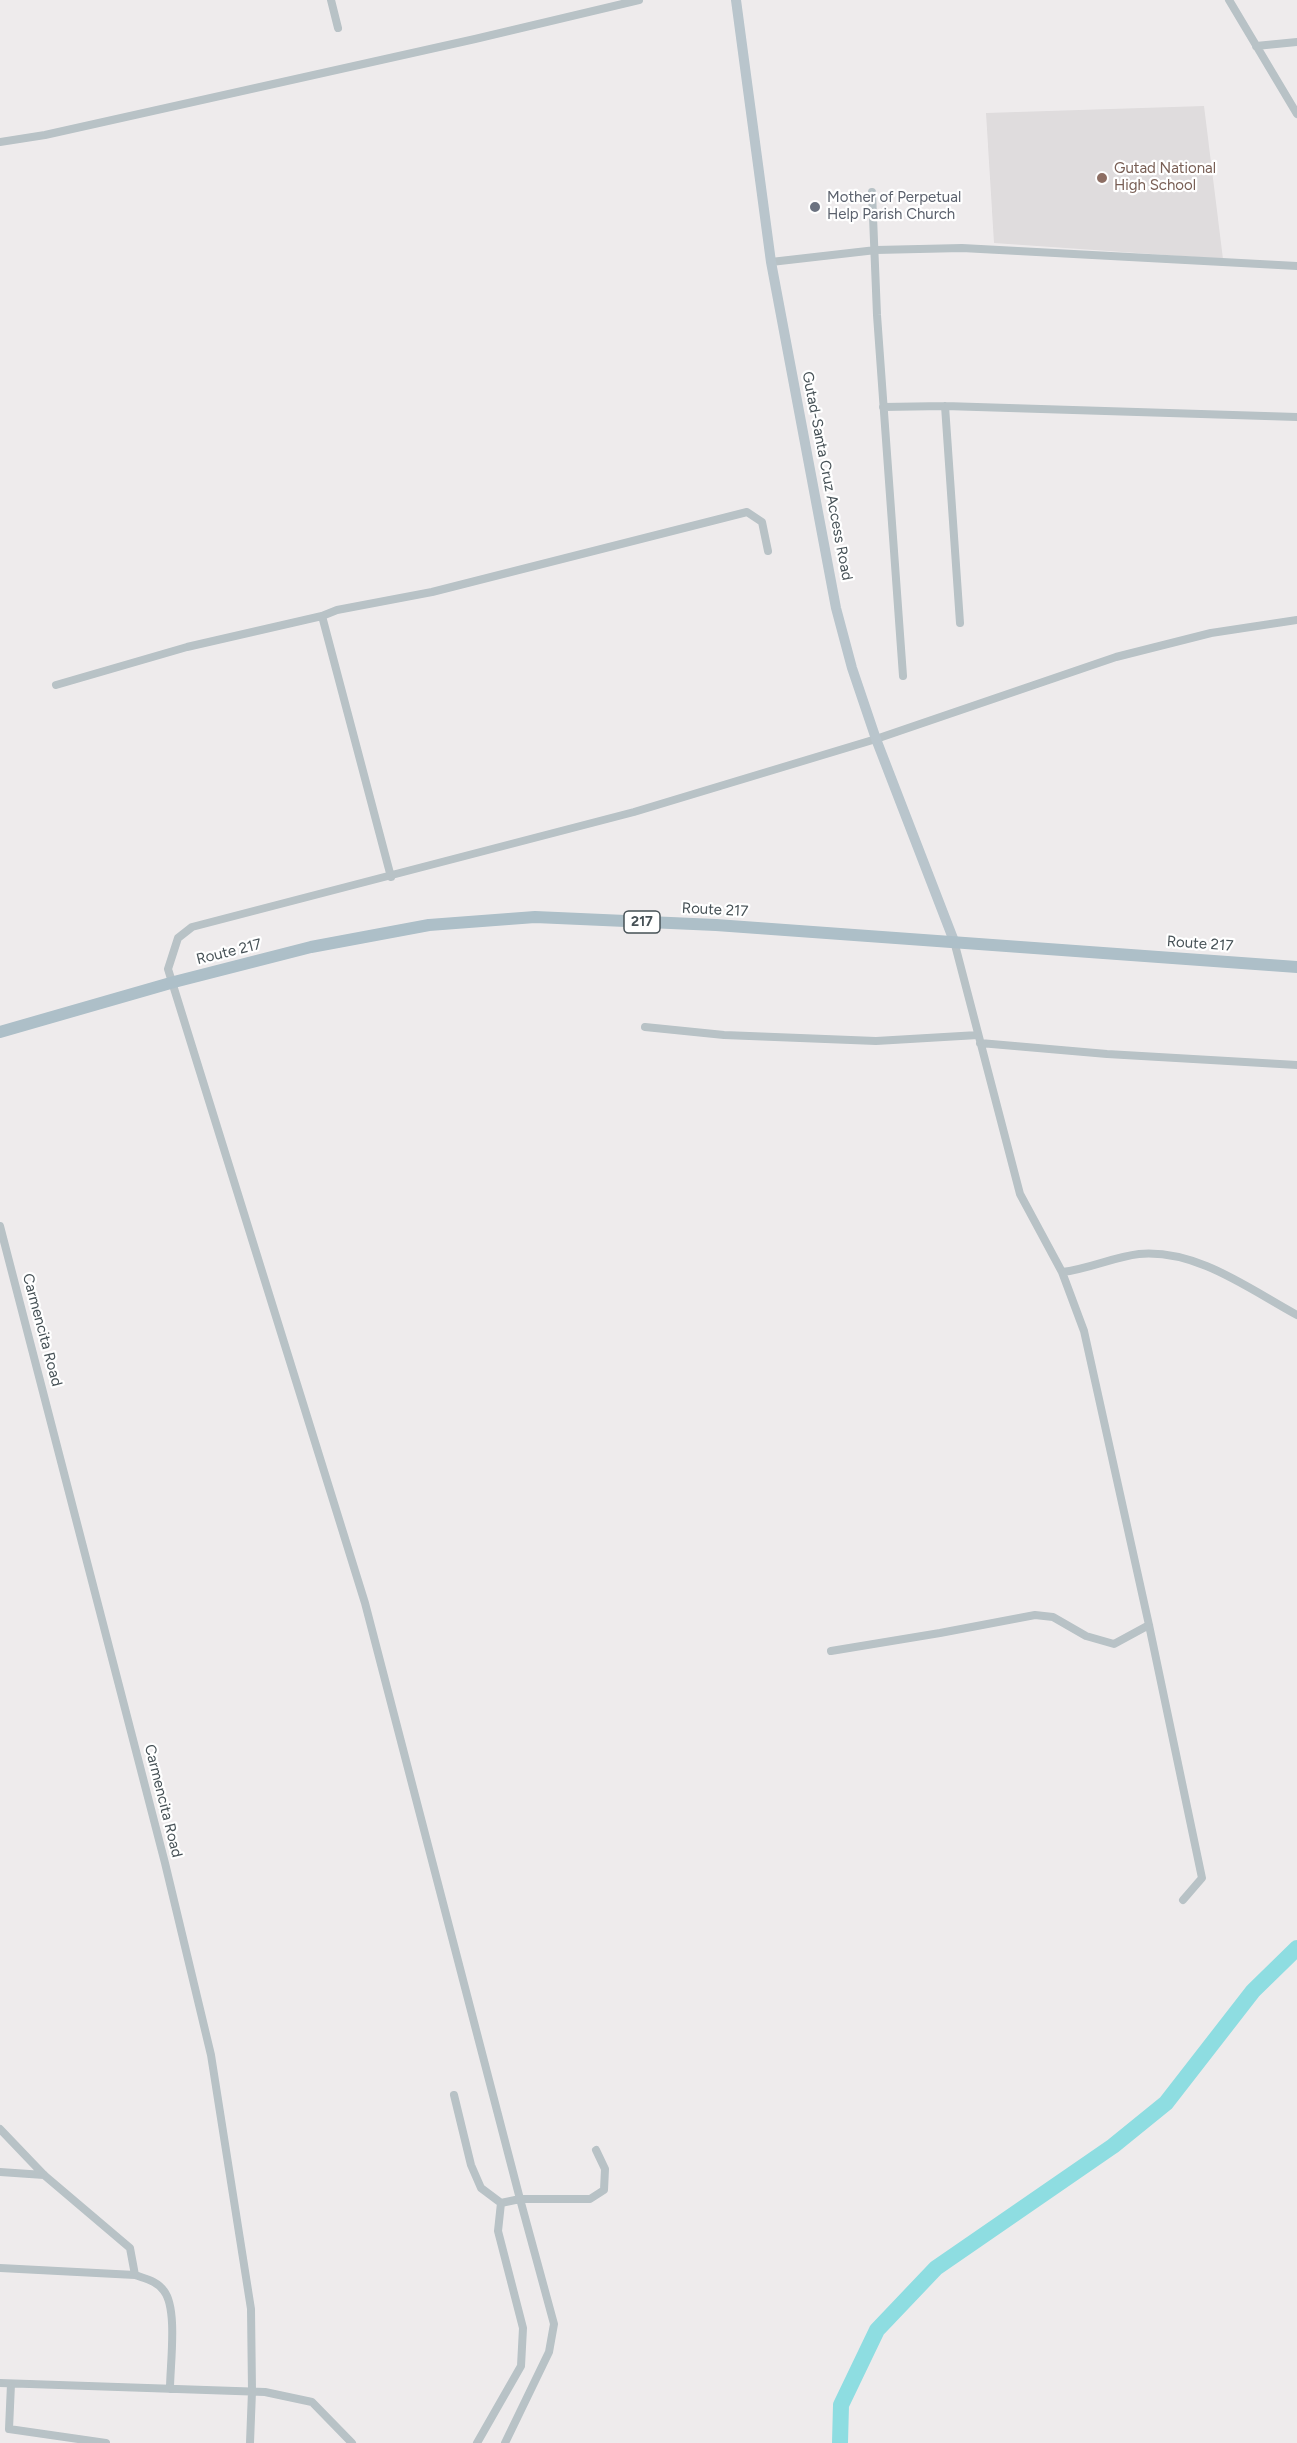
<!DOCTYPE html>
<style>
body{margin:0}
canvas{display:block;background:#eeebec}
</style>
<canvas width="1297" height="2443"></canvas>
<script>
const ctx = document.querySelector('canvas').getContext('2d');
ctx.lineJoin = 'round';
function fill(path, color) {
  ctx.fillStyle = color;
  ctx.fill(path, 'evenodd');
}
function strokePath(path, color, width, dash) {
  ctx.strokeStyle = color;
  ctx.lineWidth = width;
  ctx.lineCap = dash ? 'butt' : 'round';
  ctx.setLineDash(dash || []);
  ctx.stroke(path);
}
function drawText(font, color, halo, rows, align = 'center') {
  ctx.font = font + ' Figtree,sans-serif';
  ctx.lineWidth = 4.5;
  ctx.setLineDash([]);
  ctx.textBaseline = 'middle';
  ctx.strokeStyle = halo;
  ctx.fillStyle = color;
  for (const [text, x, y, turn = 0] of rows) {
    ctx.save();
    ctx.translate(x, y);
    ctx.rotate((+turn || 0) * Math.PI / 180);
    ctx.textAlign = isNaN(turn) ? turn : align;
    if (halo) ctx.strokeText(text, 0, 0);
    ctx.fillText(text, 0, 0);
    ctx.restore();
  }
}
fill(new Path2D(`
 M1204 106 1223 259 994 243 986 113Z`), '#dfdcdd');
strokePath(new Path2D(`
 M840 2443 841 2405 877 2330 936 2268 1113 2146 1166 2103 1253 1991 1297 1948`), '#8edde1', 16);
strokePath(new Path2D(`
 M331 0 338 28
 M1229 0 1297 114
 M1256 46 1297 42
 M0 142 45 135 475 39 639 0
 M872 192 877 315 903 676
 M771 262 876 250 962 248 1297 266
 M945 406 960 623
 M883 407 945 406 1297 417
 M322 616 391 877
 M56 685 187 647 322 616 337 610 432 592 747 512 762 522 768 551
 M954 941 1020 1194 1062 1272 1084 1331 1149 1625 1202 1878 1183 1900
 M645 1027 724 1035 876 1041 978 1035
 M980 1043 1107 1054 1297 1065
 M0 1226 165 1863 211 2055 251 2309 252 2391 250 2443
 M1062 1272C1089 1269 1113 1257 1139 1254 1197 1249 1249 1289 1297 1315
 M831 1651 940 1633 1035 1615 1053 1617 1086 1636 1114 1644 1149 1625
 M454 2095 471 2165 481 2188 501 2203
 M0 2129 44 2175 130 2248 135 2275
 M0 2172 44 2175
 M0 2268 135 2275C146 2279 157 2281 164 2291 178 2309 170 2365 170 2389
 M0 2383 265 2392 312 2402 352 2443
 M11 2384 9 2429 106 2443
 M477 2443 521 2366 523 2328 498 2231 501 2203 520 2199 365 1603 168 969 178 938 192 927 634 812 876 739 1116 657 1211 633 1297 620
 M505 2443 549 2352 554 2324 520 2199H590L604 2190 605 2169 596 2150`), '#b8c2c6', 8);
strokePath(new Path2D(`
 M736 0 771 262 836 608 852 668 876 739 954 941`), '#b9c5cc', 10);
strokePath(new Path2D(`
 M0 1032 174 982 311 947 429 925 535 917 716 925 1297 967`), '#adbfc8', 12);
for (const [x, y, r, color] of [
 [1102,178,6,"#8d6e63"],
 [815,207,6,"#6b7280"]
]) {
  const dot = new Path2D();
  dot.arc(x, y, r, 0, 2 * Math.PI);
  ctx.fillStyle = color;
  ctx.fill(dot);
  strokePath(dot, '#fff', 2);
}
for (const [x, y, w] of [
 [642,922,36]
]) {
  const box = new Path2D();
  box.roundRect(x - w / 2, y - 11, w, 22, 4.5);
  ctx.fillStyle = '#fff';
  ctx.fill(box);
  strokePath(box, '#465156', 1.5);
}
drawText('bold 14px', '#465156', null, [
 ["217",642,922]
]);
drawText('15px', '#785e54', '#fff', [
 ["Gutad National",1114,169],
 ["High School",1114,186]
], 'left');
drawText('15px', '#5b616d', '#fff', [
 ["Mother of Perpetual",827,198],
 ["Help Parish Church",827,215]
], 'left');
drawText('15px', '#465156', '#fff', [
 ["Gutad-Santa Cruz Access Road",827,476,79],
 ["Route 217",715,910,3],
 ["Route 217",1200,944,4],
 ["Route 217",229,952,-14],
 ["Carmencita Road",42,1330,75],
 ["Carmencita Road",163,1801,76]
]);
</script>
